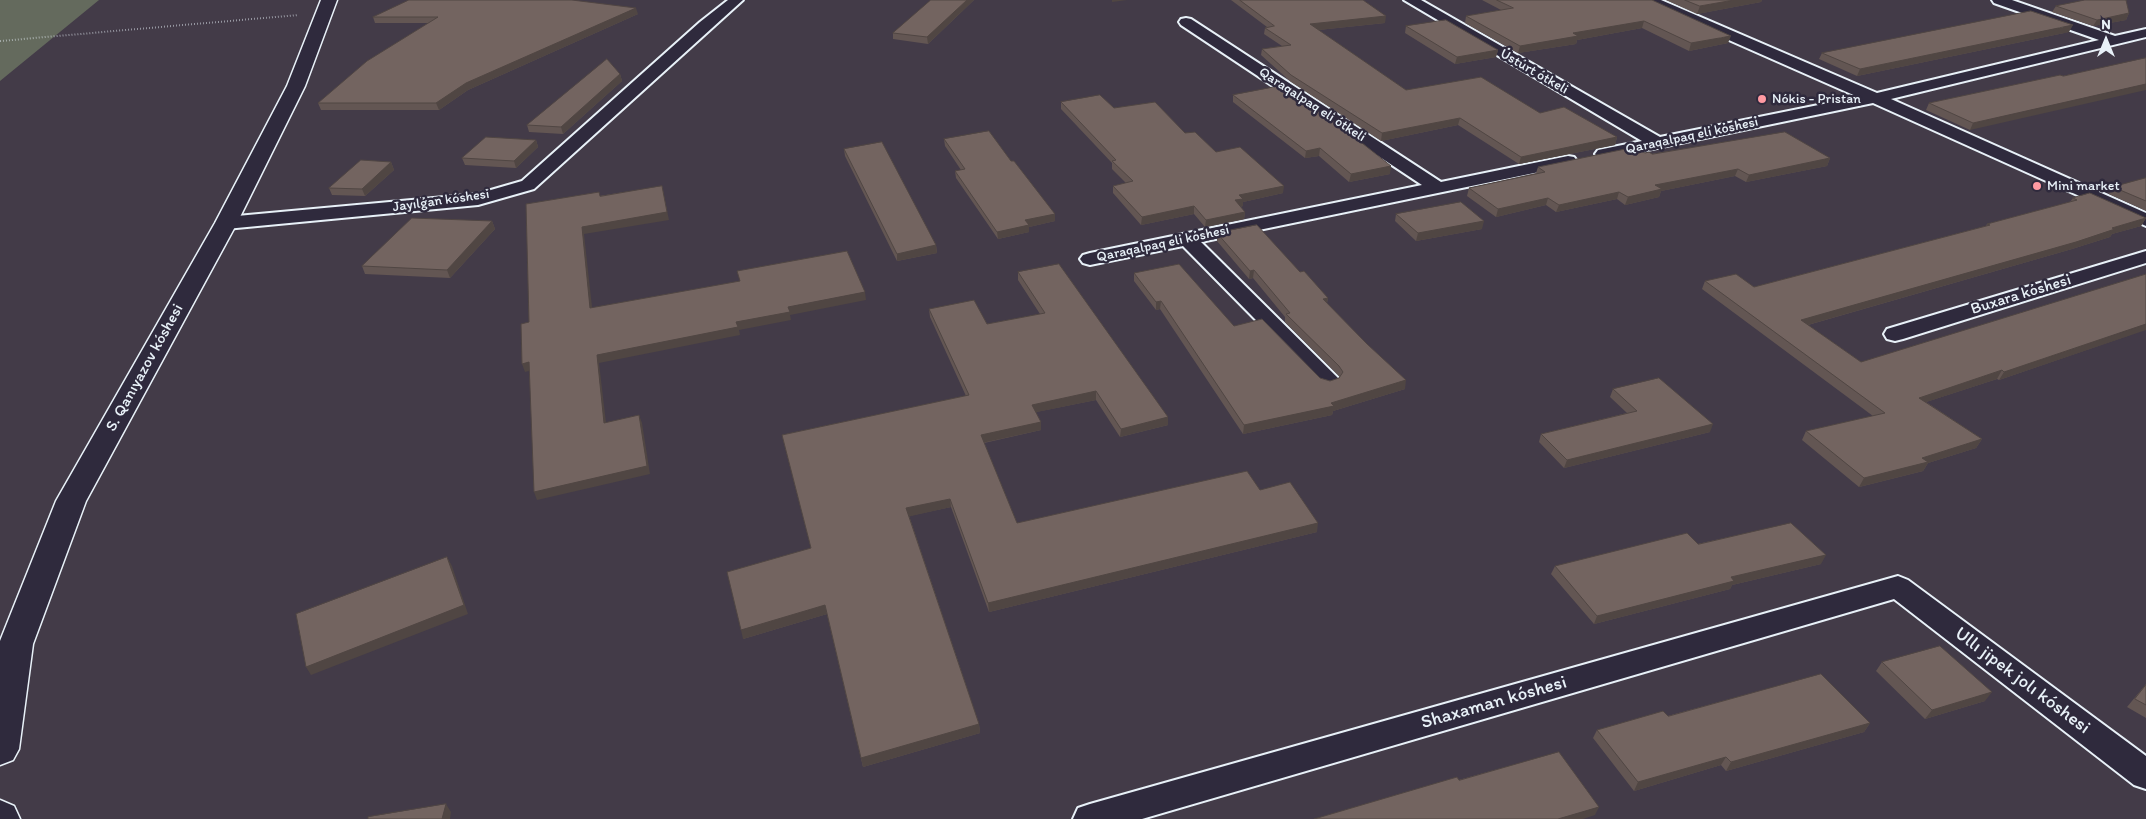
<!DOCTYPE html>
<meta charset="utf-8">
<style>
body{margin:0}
#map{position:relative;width:2146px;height:819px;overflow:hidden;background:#433b48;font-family:Itim,sans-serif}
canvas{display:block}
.north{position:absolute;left:2081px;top:15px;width:50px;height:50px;-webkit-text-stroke:4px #2f2a3d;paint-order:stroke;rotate:0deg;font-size:14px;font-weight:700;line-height:20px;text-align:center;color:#e8f1f8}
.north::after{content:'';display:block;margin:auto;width:18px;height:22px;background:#e8f1f8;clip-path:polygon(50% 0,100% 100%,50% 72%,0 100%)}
</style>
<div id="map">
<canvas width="2146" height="819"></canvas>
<div class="north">N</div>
</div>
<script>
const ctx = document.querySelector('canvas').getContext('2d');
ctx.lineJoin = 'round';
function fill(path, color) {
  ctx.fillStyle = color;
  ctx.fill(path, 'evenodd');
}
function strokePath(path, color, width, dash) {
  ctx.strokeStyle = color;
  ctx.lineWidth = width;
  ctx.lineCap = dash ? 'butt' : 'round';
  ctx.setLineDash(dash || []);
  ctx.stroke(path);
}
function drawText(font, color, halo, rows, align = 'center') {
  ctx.font = font + ' Itim,sans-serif';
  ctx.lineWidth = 5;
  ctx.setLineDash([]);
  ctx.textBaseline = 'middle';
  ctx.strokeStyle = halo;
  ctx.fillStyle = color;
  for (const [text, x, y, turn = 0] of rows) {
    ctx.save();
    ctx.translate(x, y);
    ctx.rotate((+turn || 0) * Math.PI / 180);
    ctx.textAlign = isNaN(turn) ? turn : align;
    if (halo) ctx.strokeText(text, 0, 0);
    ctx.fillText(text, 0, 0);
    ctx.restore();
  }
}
fill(new Path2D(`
 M0 0H99L0 81Z`), '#646a5d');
const minor = new Path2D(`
 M728 0H743L534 189 478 205 226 229 219 227 216 223 219 219 226 217 477 194 522 181 700 22Z
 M1404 0H1421L1660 137 1858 97 1645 3 1643 0H1661L1877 93 2099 40 1994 3 1992 0H2012L2115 36 2146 29V37L1891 99 2146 213V226L1873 103 1604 159 1598 158 1595 154 1598 150 1642 141Z
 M1186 18 1191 19 1441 182 1568 156 1574 157 1577 161 1574 165 1568 166 1201 242 1340 380 1336 385 1328 387 1320 385 1183 246 1090 265 1083 263 1080 259 1083 255 1090 253 1422 185 1181 25 1179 22 1181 19Z
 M2146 251V263L1903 339 1895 341 1887 339 1884 334 1887 329Z
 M1898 576 1908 580 2146 756V789L2134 785 1894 599 1142 819H1073L1078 808 1090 804Z`);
const tertiary = new Path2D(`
 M321 0H337L305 86 237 223 86 501 33 644 19 749 13 760 0 765V641L56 501 215 223 287 86Z
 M0 800 14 806 20 819H0Z`);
strokePath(minor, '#e8f1f8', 4);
strokePath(tertiary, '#e8f1f8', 3);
strokePath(new Path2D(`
 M0 41 298 15`), '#e8f1f8', 2, [0.5, 2.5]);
fill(minor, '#2f2a3d');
fill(tertiary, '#2f2a3d');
fill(new Path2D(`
 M931 0H974L928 44 893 39V33Z
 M1231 0H1363L1385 23 1318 30 1406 90 1540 113 1617 137 1615 145 1519 164 1458 125 1381 141 1291 82 1261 55 1262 49 1282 46 1264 34 1265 28 1267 27Z
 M1482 0H1652L1728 43 1689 51 1642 28 1577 40 1576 44 1518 53 1465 23 1466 16 1501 10Z
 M1666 0H1762L1761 2 1697 14Z
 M2056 6 2129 13 2126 20 2093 26 2052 12Z
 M638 14 468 90 439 110H321L318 103 428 23H375L373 17Z
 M1406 26 1498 50 1496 57 1455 64 1405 33Z
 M2069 32 1857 76 1819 59 1822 53Z
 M620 74 622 81 563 134 529 132 527 125Z
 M2063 76 1970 130 1926 110 1929 103Z
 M1233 95 1359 141 1390 174 1349 182 1319 156 1305 158 1233 102Z
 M1061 102 1114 108 1185 133 1283 193 1243 202V206L1240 207 1245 212 1244 219 1205 227 1194 214 1141 225 1113 193V186L1126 183 1112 169V163L1061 109Z
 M944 139 1055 221 1029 227V232L998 239 956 178 955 171 961 170 945 146Z
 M536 140 538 147 516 168 465 165 462 158Z
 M844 149 936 245 937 253 897 261 845 156Z
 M1652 154 1830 158 1827 166 1746 182 1735 176 1661 191 1659 197 1625 205 1617 199 1556 212 1546 205 1496 217 1467 196 1469 188 1536 173 1538 167Z
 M391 162 394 170 365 196 332 195 329 188Z
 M2146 178V211L2109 194 2113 187Z
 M2073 198 2146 218 2141 226 2112 234 2110 237 2072 249 1808 325 1861 362 2130 335 1999 380 1997 379 1926 402 1982 439 1976 448 1928 463 1923 471 1859 487 1802 440 1806 431 1873 416 1702 289 1705 281 1754 287 1986 226 1987 224 2070 202Z
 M1396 214 1482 229 1416 241 1395 221Z
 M492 221 495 229 450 278 365 274 362 266Z
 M1217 233 1300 272 1328 298 1327 303 1405 389 1333 411 1332 415 1243 434 1160 309 1156 310 1134 281V273L1234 326 1320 378 1330 381 1339 378 1340 377 1285 322V317L1253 278 1249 279 1217 241Z
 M1018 272 1168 425 1120 437 1096 400 1036 412 1041 430 984 443 1017 523 1260 490 1317 532 989 612 951 507 909 516 979 724 980 733 863 767 827 614 743 639 811 548 782 435 966 396 930 317 929 309 987 324 1040 314 1018 280Z
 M1613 389 1710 432 1564 468 1539 442 1541 434 1627 413 1610 397Z
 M1821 564 1732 585 1730 589 1594 624 1551 574 1555 566Z
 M1882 662 1985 701 1925 719 1876 671Z
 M2146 684V718L2127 707Z
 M1668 716 1870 723 1864 732 1726 771 1721 765 1634 791 1593 738 1597 730Z`), '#635653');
fill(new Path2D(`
 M967 0H974L928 44 927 37Z
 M1112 0H1127L1112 2Z
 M1734 0H1762L1761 2 1697 14 1700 6Z
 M636 8 638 14 468 90 439 110 436 103 466 83Z
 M2129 13 2126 20 2093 26 2097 20Z
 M1386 16 1385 23 1309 31 1310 24Z
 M1644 21 1642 28 1577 40 1576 44 1518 53 1520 46 1573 33Z
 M2073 25 2069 32 1857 76 1860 69Z
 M1731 36 1728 43 1689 51 1691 43Z
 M1498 50 1496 57 1455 64 1457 57Z
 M620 74 622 81 563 134 561 127Z
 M2146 84V90L1970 130 1973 123Z
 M1460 118 1458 125 1381 141 1382 133Z
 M1617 137 1615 145 1519 164 1521 157Z
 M536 140 538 147 516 168 514 161Z
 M1320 148 1319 156 1305 158 1306 151Z
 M1830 158 1827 166 1746 182 1749 175Z
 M391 162 394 170 365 196 362 189Z
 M1391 166 1390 174 1349 182 1351 174Z
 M1738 169 1735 176 1661 191 1659 197 1625 205 1628 197 1655 185Z
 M662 186 669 220 584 234 593 316 590 308 582 227Z
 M1284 186 1283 193 1243 202V206L1234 208 1235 200 1239 195Z
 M1619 192 1617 199 1556 212 1559 205Z
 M1548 198 1546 205 1496 217 1498 209Z
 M1194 206V214L1141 225 1142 217Z
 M1245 212 1244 219 1205 227 1206 220Z
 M1055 214V221L1029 227V232L998 239 997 232 1025 220Z
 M2146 218 2141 226 2112 234 2110 237 2072 249 1797 328 1801 320Z
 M492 221 495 229 450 278 447 270Z
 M1484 221 1482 229 1416 241 1418 233Z
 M936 245 937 253 897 261V254Z
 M1254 270 1253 278 1249 279 1250 271Z
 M865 292 866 300 790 315 791 320 739 330 740 335 599 363 607 431 604 423 597 355 736 322 788 307Z
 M1328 298 1326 306 1323 299Z
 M1161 301 1160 309 1156 310V302Z
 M2146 324V330L1999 380 2004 372Z
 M529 362 532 370 525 372 522 364Z
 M2002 370 1997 379 1914 406 1919 398Z
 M1406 380 1405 389 1333 411 1332 415 1243 434 1244 425 1331 403Z
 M1096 391V400L1032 413V405Z
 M639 415 642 423 650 474 537 500 534 492Z
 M1168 417V425L1120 437 1121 429Z
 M1041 422V430L982 443 981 435Z
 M1713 424 1710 432 1564 468 1567 460Z
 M1982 439 1976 448 1928 463 1923 471 1859 487 1864 478 1922 458Z
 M950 499 951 507 907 517 906 508Z
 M1318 523 1317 532 989 612 988 603Z
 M1826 555 1821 564 1732 585 1730 589 1594 624 1597 616 1731 577Z
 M447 557 452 566 468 614 311 675 306 667Z
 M825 605 827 614 743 639 741 630Z
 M1992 692 1985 701 1925 719 1932 710Z
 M1870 723 1864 732 1726 771 1731 762Z
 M979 724 980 733 863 767 861 758Z
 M1726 757 1721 765 1634 791 1638 782Z
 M446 804 451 812 450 819H442Z
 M1599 807 1595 815 1583 819H1558Z`), '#504643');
const building = new Path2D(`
 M409 0H572L636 8 466 83 436 103H318L367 61 438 17H373Z
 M931 0H967L927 37 893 33Z
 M1240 0H1363L1386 16 1310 24 1406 90 1481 77 1540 113 1564 107 1617 137 1521 157 1460 118 1382 133 1291 75 1262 49 1291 45 1265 28 1274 26Z
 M1497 0H1652L1731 36 1691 43 1644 21 1573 33 1578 36 1520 46 1466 16 1513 8Z
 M1685 0H1734L1700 6Z
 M2085 0H2126L2129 13 2097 20 2056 6Z
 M2031 11 2073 25 1860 69 1822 53Z
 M1446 20 1498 50 1457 57 1406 26Z
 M2146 58V84L1973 123 1929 103 2060 75 2063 76Z
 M607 59 620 74 561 127 527 125Z
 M1280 86 1360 138 1357 139 1391 166 1351 174 1320 148 1306 151 1233 95Z
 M1100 95 1114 108 1155 102 1185 133 1195 132 1216 152 1240 147 1284 186 1239 195 1243 199 1235 200 1245 212 1206 220 1194 206 1142 217 1113 186 1133 181 1112 161 1116 160 1061 102Z
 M989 131 1011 161H1014L1055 214 1025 220 1029 225 997 232 955 171 965 169 944 139Z
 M1785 132 1830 158 1749 175 1738 169 1655 185 1662 189 1628 197 1619 192 1559 205 1548 198 1498 209 1469 188 1545 172 1538 167 1635 147 1645 153 1649 152 1652 154Z
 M486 137 536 140 514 161 462 158Z
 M882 142 936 245 897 254 844 149Z
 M361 160 391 162 362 189 329 188Z
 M2146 178V201L2113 187Z
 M662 186 667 212 582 227 590 308 740 281 737 271 847 251 865 292 788 307 790 312 736 322 738 327 597 355 604 423 639 415 647 466 534 492 529 362 522 364 521 324 529 322 526 204 599 192 600 196Z
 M2090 193 2146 218 2112 228 2115 229 2076 242 1801 320 1861 362 2146 274V324L2004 372 2002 370 1919 398 1982 439 1922 458 1928 462 1864 478 1806 431 1885 413 1705 281 1736 274 1754 287 1990 225 1987 224 2077 200 2073 198Z
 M1461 202 1484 221 1418 233 1396 214Z
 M412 218 492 221 447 270 362 266Z
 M1257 225 1300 272 1304 271 1328 298 1323 299 1367 344 1406 380 1331 403 1334 406 1244 425 1161 301 1156 302 1134 273 1179 264 1234 326 1262 319 1320 378 1330 381 1339 378 1343 372 1339 366 1286 314 1290 313 1254 270 1250 271 1217 233Z
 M1059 264 1168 417 1121 429 1096 391 1032 405 1041 422 981 435 1017 523 1247 471 1260 490 1290 482 1318 523 988 603 950 499 906 508 979 724 861 758 825 605 741 630 727 572 811 548 782 435 969 395 929 309 974 300 987 324 1045 313 1018 272Z
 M1659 378 1713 424 1567 460 1541 434 1637 411 1613 389Z
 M1791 523 1826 555 1731 577 1734 581 1597 616 1555 566 1687 533 1698 544Z
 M447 557 464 605 306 667 296 614Z
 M1940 646 1992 692 1932 710 1882 662Z
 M1821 674 1870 723 1731 762 1726 757 1638 782 1597 730 1663 711 1668 716Z
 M2146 685V705L2135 699Z
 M1559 752 1599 807 1558 819H1314L1457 777 1459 780Z
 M446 804 442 819H368V817Z`);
fill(building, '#736460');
strokePath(building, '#504643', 1);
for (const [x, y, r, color] of [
 [1762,99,5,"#ff9aa2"],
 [2037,186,5,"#ff9aa2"]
]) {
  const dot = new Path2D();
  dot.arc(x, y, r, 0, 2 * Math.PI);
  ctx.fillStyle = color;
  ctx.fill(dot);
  strokePath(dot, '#2f2a3d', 2);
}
drawText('14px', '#e8f1f8', '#2f2a3d', [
 ["Ústúrt ótkeli",1534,72,30],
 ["Qaraqalpaq eli ótkeli",1312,105,33],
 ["Qaraqalpaq eli kóshesi",1692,136,-12],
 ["Jayılǵan kóshesi",441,201,-8],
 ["Qaraqalpaq eli kóshesi",1163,244,-12]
]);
drawText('14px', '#e8f1f8', '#2f2a3d', [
 ["Nókis - Pristan",1772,99],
 ["Mini market",2047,186]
], 'left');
drawText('16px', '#e8f1f8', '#2f2a3d', [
 ["Buxara kóshesi",2021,295,-17],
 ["S. Qanıyazov kóshesi",145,368,-61]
]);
drawText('19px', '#e8f1f8', '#2f2a3d', [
 ["Ullı jipek jolı kóshesi",2022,681,37],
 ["Shaxaman kóshesi",1494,703,-16]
]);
</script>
